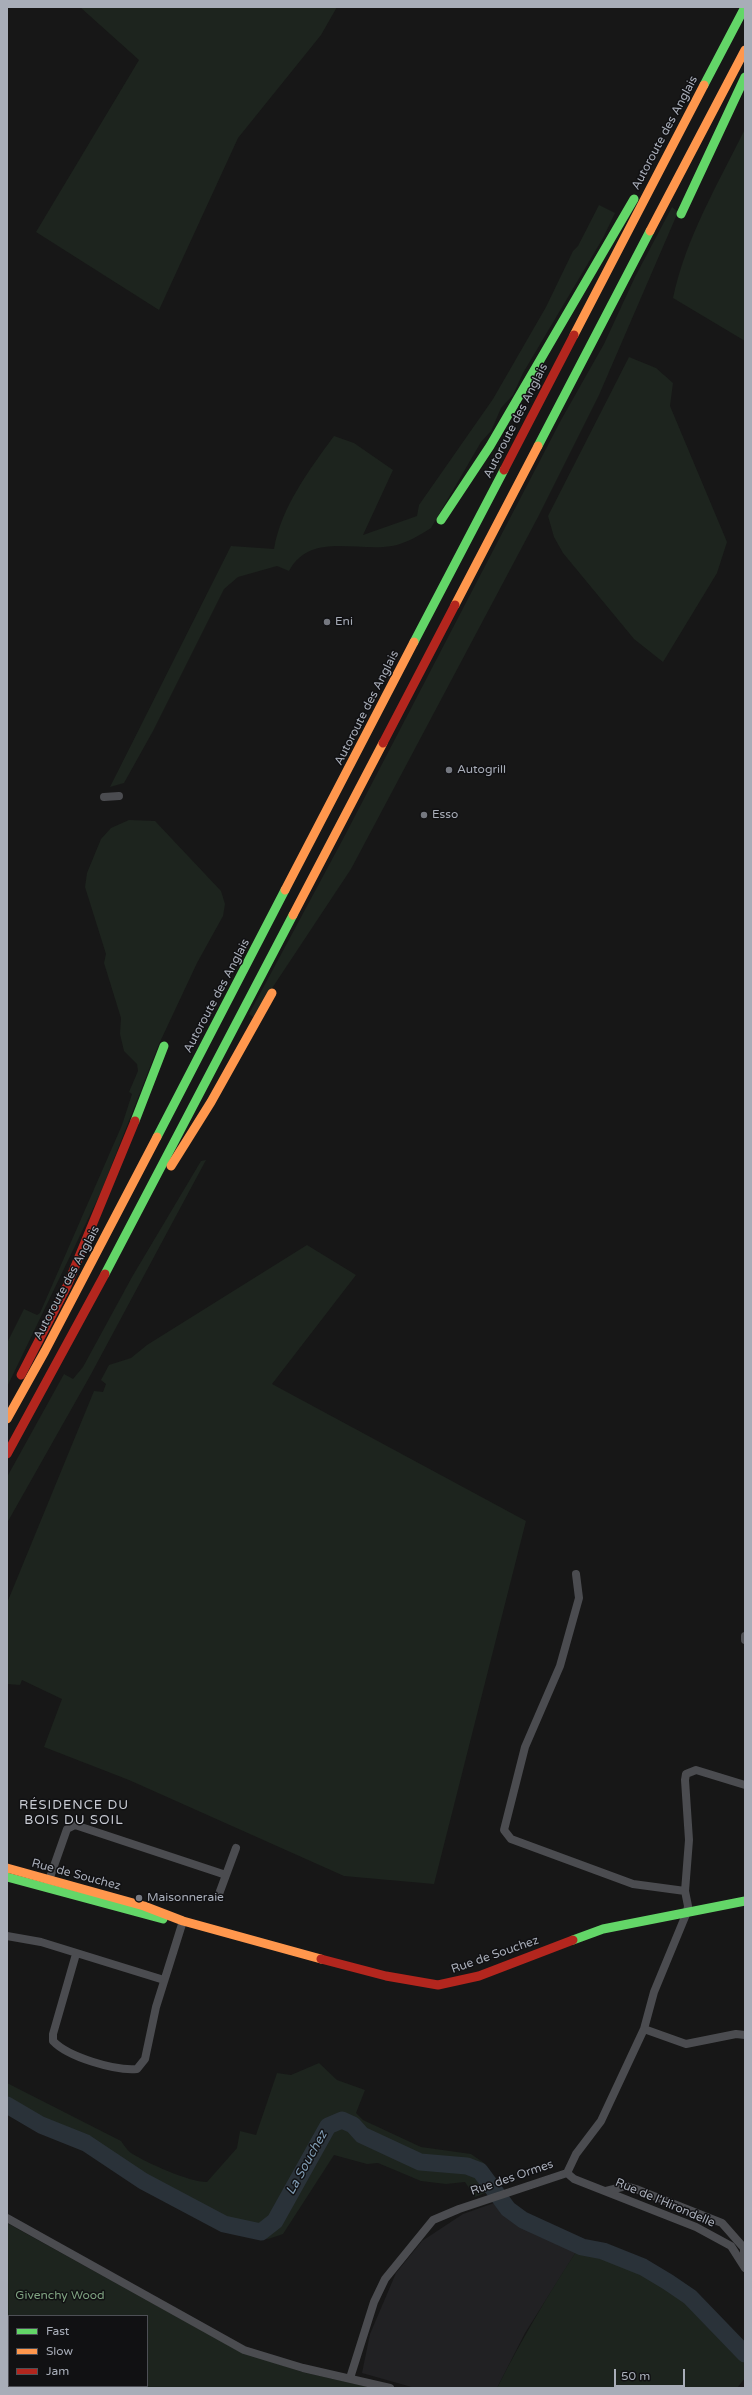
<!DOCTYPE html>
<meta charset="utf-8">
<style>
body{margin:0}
#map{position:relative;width:752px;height:2395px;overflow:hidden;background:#171717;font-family:"Varela Round",sans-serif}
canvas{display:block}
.frame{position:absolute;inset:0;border:8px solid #a8adb8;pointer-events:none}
.legend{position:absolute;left:8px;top:2315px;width:140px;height:72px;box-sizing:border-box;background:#111113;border:1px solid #4d4f55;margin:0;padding:5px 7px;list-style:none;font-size:12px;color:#a8adb8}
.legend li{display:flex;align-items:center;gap:8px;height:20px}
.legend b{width:20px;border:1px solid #4d4f55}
.scale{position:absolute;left:614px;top:2369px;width:71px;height:18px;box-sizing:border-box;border:2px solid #a8adb8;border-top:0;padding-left:5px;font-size:12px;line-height:14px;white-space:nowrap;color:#a8adb8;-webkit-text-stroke:3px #111113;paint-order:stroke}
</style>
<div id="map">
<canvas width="752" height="2395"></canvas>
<div class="frame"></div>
<ul class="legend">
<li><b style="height:5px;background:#63d668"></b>Fast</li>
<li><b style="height:5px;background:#ff974d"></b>Slow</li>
<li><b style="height:5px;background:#b3261e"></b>Jam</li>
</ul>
<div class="scale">50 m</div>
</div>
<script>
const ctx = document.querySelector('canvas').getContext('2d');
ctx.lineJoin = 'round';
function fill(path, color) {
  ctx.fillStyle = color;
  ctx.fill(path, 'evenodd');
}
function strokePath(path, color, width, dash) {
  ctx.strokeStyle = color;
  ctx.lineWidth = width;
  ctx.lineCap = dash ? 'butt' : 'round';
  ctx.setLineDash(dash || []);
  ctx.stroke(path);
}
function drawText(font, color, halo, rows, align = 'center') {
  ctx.font = font + ' "Varela Round",sans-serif';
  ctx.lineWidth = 3;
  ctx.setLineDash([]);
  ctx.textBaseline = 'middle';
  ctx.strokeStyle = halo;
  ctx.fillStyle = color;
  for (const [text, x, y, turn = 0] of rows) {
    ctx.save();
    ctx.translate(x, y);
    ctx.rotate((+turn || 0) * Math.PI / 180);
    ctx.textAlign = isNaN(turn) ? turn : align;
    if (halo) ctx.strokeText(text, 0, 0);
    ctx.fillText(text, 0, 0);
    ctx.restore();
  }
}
fill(new Path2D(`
 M494 2203 520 2223 576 2252 525 2333 497 2388H415L362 2373 370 2334 396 2273 422 2241 463 2214Z`), '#212123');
fill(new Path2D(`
 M80 7H337L321 35 238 138 159 310 36 232 139 60Z
 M745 129V341L673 298C686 237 718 184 745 129Z
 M599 205 615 213 603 238 523 373 513 395 501 408 491 431 481 442 431 528C420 535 405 544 392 546 356 552 310 532 289 571L277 566 238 577 224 589 153 731 124 783 110 787 231 546 274 549C281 507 310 469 334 436L354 443 393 470 363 535 417 516 419 505 493 399 546 307 573 251 578 246Z
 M672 207 678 212 599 395 538 517 351 869 253 1017 249 1014 343 839 561 420 604 344 635 277Z
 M629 357 656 368 673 383 670 406 727 542 717 573 663 662 634 639 563 553 554 537 548 516Z
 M129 820 155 821 221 891 225 904 223 916 197 963 159 1044 101 1192 7 1387V1343L24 1309 37 1315 40 1313 122 1125 132 1094 129 1092 138 1071 137 1064 124 1051 120 1034 121 1018 104 963 106 954 85 887 87 873 101 839 111 828Z
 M206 1160 90 1376 7 1523V1477L64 1374 73 1379 83 1367 132 1277 201 1161Z
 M307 1245 356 1275 272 1384 526 1521 434 1884 344 1876 129 1780 44 1747 62 1699 22 1680 20 1685 7 1684V1603L94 1391 103 1392 106 1384 101 1380 109 1365 131 1358 147 1345Z
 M319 2063 337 2080 365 2090 356 2113 363 2120 421 2147 471 2154 484 2163 500 2187 475 2197 465 2182 446 2184 421 2181 378 2163 367 2164 334 2155 283 2234 268 2239 216 2228 147 2192 114 2170 96 2153 70 2145 56 2135 29 2122 7 2106V2083L121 2141C124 2145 127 2150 131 2153 147 2163 189 2182 207 2182L237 2148 240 2131 256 2135 277 2073 291 2075Z
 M7 2223 237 2350 302 2372 373 2388H7ZM9 2316H147V2386H9Z
 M582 2249 602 2253 642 2270 673 2289 745 2361V2378L737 2388H497C521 2341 547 2296 576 2252Z`), '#1d241e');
strokePath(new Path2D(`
 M7 2105 41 2125 86 2143 143 2181 224 2224 261 2232 275 2221 328 2126 342 2120 353 2125 362 2135 420 2162 467 2166 480 2171 508 2209 523 2220 582 2247 603 2251 643 2267 668 2282 690 2297 745 2354`), '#2a3239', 17);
strokePath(new Path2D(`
 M104 797 119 796
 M745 1636V1640
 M48 1883 67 1829 75 1825 226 1875
 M685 1891 689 1840 685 1780 686 1774 696 1770 745 1785
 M219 1894 236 1848
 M7 1936 41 1942 164 1980
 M76 1954 53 2034V2041C68 2057 115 2071 137 2069L145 2059 156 2007 183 1921
 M644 2029 686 2044 736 2034 745 2035
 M567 2173 574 2179 696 2227 731 2246 745 2268
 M606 2191 626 2186 636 2189 722 2223 744 2248V2265
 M7 2218 244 2350 303 2368 390 2388
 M350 2378 374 2302 385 2279 433 2220 459 2209 567 2173 576 2154 601 2121 644 2029 654 1992 687 1912 688 1906 685 1891 633 1884 511 1839 504 1830 525 1747 560 1666 579 1598 576 1574`), '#4b4c50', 8);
strokePath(new Path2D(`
 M704 85 745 7
 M681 214 745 77
 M538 446 650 231
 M441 520 490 446 634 199
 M414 642 504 470
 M135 1121 164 1046
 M157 1137 285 890
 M105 1274 293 915
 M7 1877 163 1919
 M573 1940 603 1929 745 1901`), '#63d668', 9);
strokePath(new Path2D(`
 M650 231 745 50
 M574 335 704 85
 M455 605 538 446
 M285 890 414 642
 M293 915 383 743
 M171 1166 211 1102 272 993
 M7 1419 45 1351 157 1137
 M7 1868 144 1906 183 1921 321 1959`), '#ff974d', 9);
strokePath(new Path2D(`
 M504 470 574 335
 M383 743 455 605
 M21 1375 67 1286 135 1121
 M7 1454 105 1274
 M321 1959 386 1976 438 1985 479 1976 573 1940`), '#b3261e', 9);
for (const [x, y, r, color] of [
 [327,622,4,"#757880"],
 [449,770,4,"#757880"],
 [424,815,4,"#757880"],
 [139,1898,4,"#757880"]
]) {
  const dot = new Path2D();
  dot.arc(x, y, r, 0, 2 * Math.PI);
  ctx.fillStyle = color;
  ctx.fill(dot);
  strokePath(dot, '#111113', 1.5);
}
drawText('12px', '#a8adb8', '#111113', [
 ["Autoroute des Anglais",665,133,-62],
 ["Autoroute des Anglais",516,421,-63],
 ["Autoroute des Anglais",367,708,-63],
 ["Autoroute des Anglais",217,996,-62],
 ["Autoroute des Anglais",67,1283,-62],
 ["Rue de Souchez",76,1875,15],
 ["Rue de Souchez",495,1955,-19],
 ["Rue des Ormes",512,2178,-19],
 ["Rue de l'Hirondelle",665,2203,23]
]);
drawText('12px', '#a8adb8', '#111113', [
 ["Eni",335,622],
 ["Autogrill",457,770],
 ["Esso",432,815],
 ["Maisonneraie",147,1898]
], 'left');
drawText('12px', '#7fa381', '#111113', [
 ["Givenchy Wood",60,2296]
]);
ctx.letterSpacing = '1px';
drawText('13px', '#c9ccd4', '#111113', [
 ["RÉSIDENCE DU",74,1806],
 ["BOIS DU SOIL",74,1821]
]);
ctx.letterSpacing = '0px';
drawText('italic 13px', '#7f9bb3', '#111113', [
 ["La Souchez",307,2163,-61]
]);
</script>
